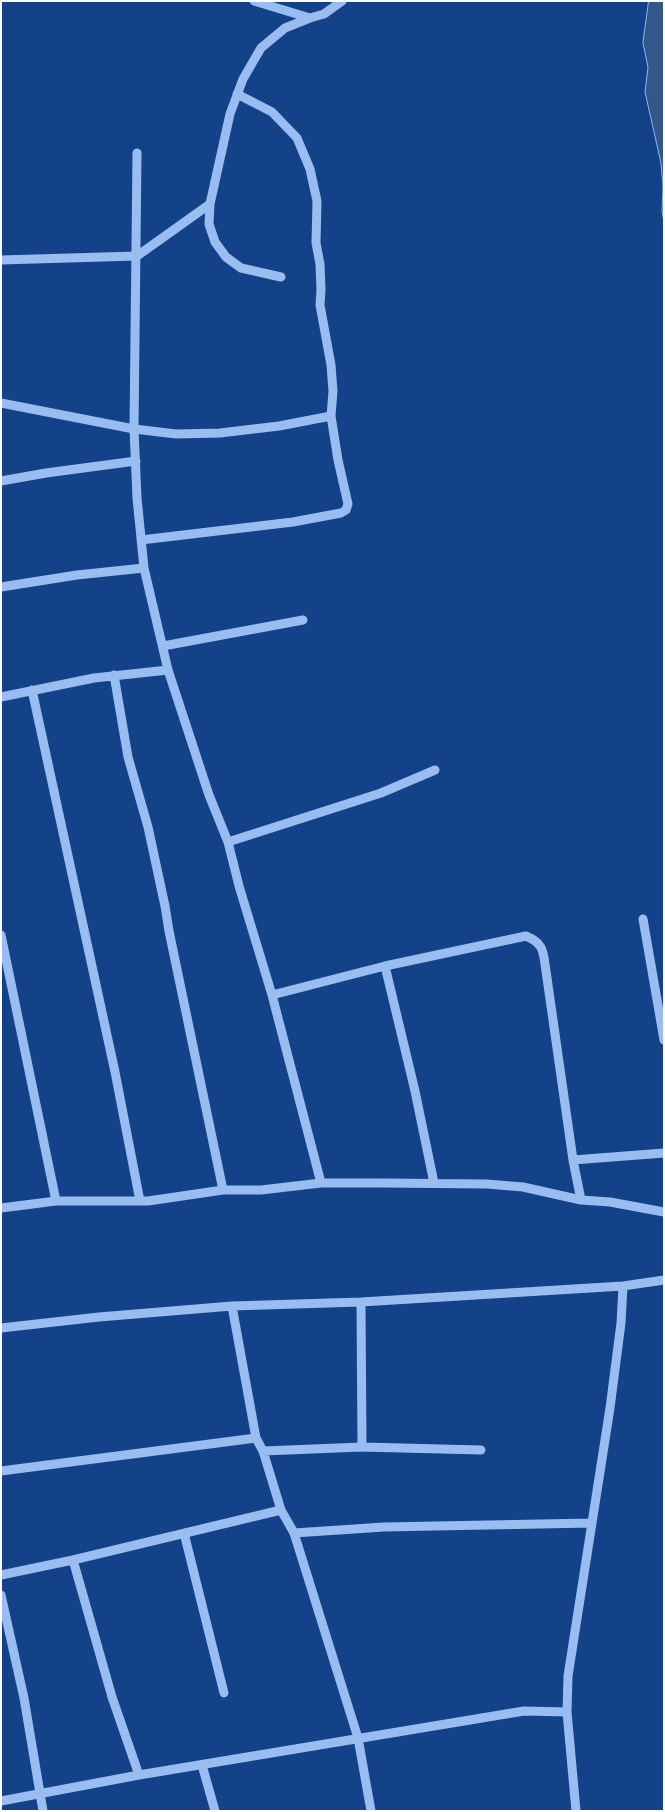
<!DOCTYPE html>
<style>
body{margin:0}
#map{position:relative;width:665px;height:1812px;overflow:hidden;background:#134288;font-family:"IBM Plex Sans",sans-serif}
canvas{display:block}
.frame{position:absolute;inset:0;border:2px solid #fff;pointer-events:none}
</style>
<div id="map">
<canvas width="665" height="1812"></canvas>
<div class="frame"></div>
</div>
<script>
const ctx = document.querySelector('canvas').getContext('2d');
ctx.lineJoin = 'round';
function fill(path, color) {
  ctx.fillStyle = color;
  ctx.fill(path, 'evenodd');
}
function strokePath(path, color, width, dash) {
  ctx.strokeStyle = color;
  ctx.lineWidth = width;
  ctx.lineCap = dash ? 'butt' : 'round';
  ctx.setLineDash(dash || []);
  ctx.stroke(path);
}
const water = new Path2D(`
 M649 1H664V222L662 211 663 186 661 163 645 92 648 67 643 43Z`);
fill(water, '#34578b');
strokePath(water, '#8ab8f3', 1);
strokePath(new Path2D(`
 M254 1 310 18 324 14 342 1
 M137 153 134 429 137 498 144 568 168 670 209 795 228 842 239 886 272 995 321 1183
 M1 260 137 256 210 204
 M281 277 241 268 226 257 215 242 209 224 210 204 230 114 243 79 261 48 285 28 310 18
 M1 403 134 429 176 434 220 433 279 426 331 416
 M1 481 46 473 136 461
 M141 540 293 522 341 513 346 510 348 504 338 460 331 416 333 391 331 365 320 305 321 290 320 264 316 243 317 201 310 169 297 138 272 112 237 94
 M1 587 77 575 144 568
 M163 646 303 620
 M114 675 128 757 148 827 165 906 169 931 223 1190
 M32 690 115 1072 140 1201
 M1 697 94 678 168 670
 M228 842 381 793 435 770
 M643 919 664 1040
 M1 935 56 1201
 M385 966 415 1091 434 1183
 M272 995 385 966 526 936C545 944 543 953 546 971L573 1160 581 1200
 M573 1160 664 1153
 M1 1208 56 1201H148L223 1190H261L321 1183H383L487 1184 523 1187 581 1200 610 1202 664 1212
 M361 1302 362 1447
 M232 1306 256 1438 263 1451 281 1510 294 1533 358 1738 371 1811
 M1 1328 99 1317 232 1306 361 1302 623 1286 664 1280
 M263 1451 362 1447 481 1450
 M1 1471 256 1438
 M184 1533 224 1693
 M294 1533 384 1527 592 1523
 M73 1560 112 1697 139 1775
 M1 1575 73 1560 281 1510
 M1 1595 24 1698 43 1811
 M202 1765 215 1811
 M1 1801 139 1775 524 1711 567 1712
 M576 1811 567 1712 568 1676 610 1408 621 1323 623 1286`), '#99bdf0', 9);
</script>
